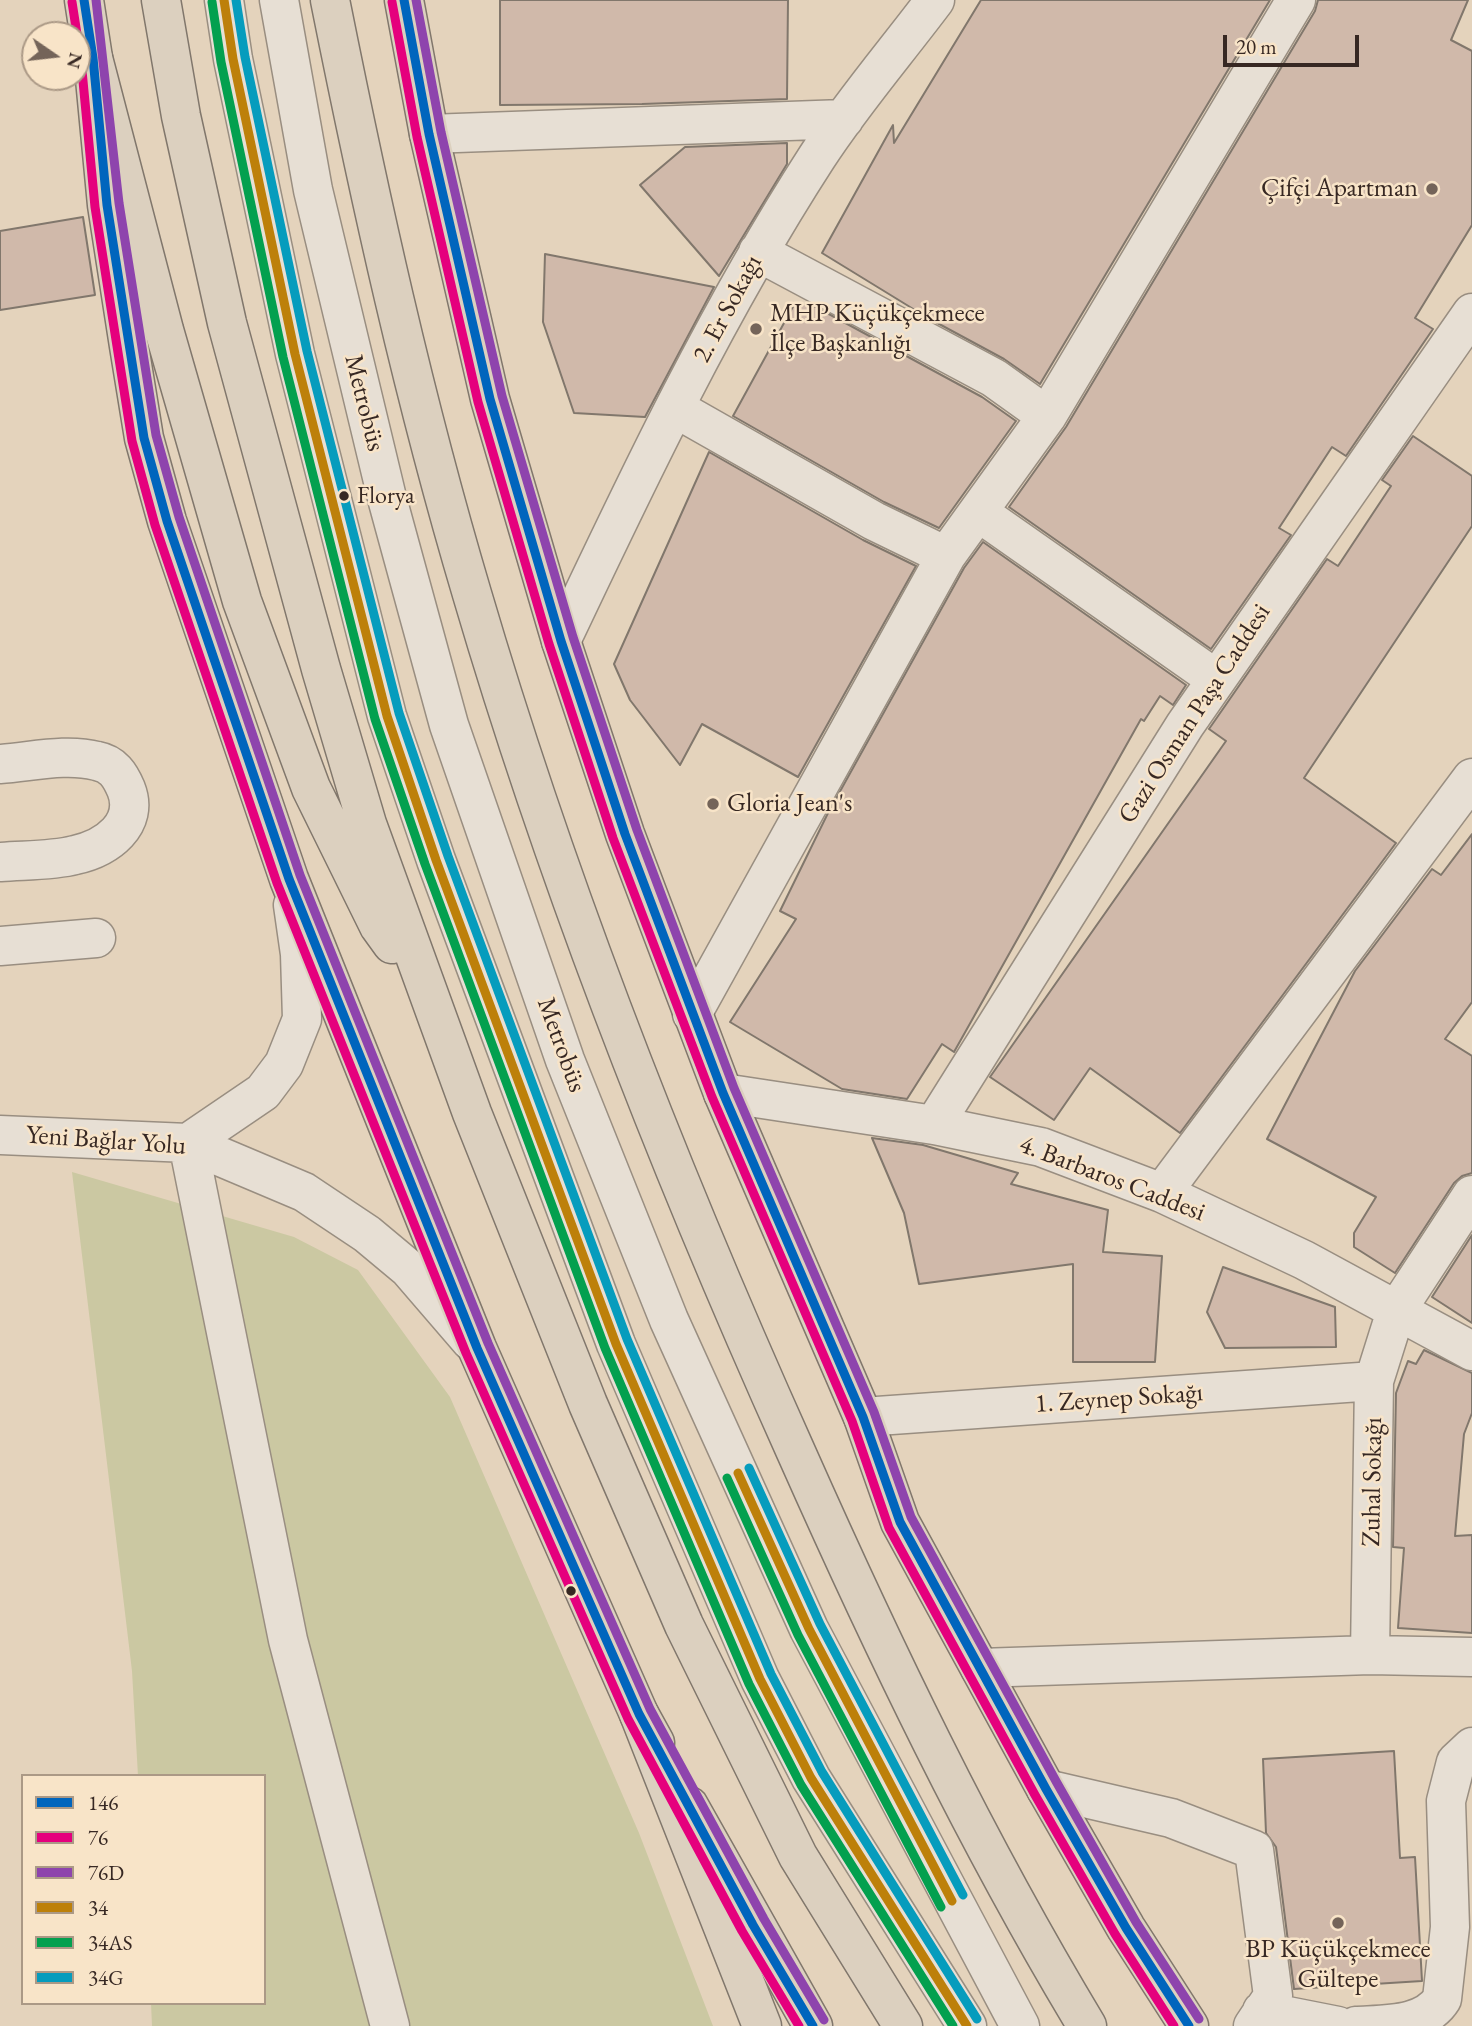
<!DOCTYPE html>
<meta charset="utf-8">
<style>
body{margin:0}
#map{position:relative;width:1472px;height:2026px;overflow:hidden;background:#e4d3bc;font-family:"EB Garamond",serif}
canvas{display:block}
.legend{position:absolute;left:21px;top:1774px;width:245px;height:231px;box-sizing:border-box;background:#f8e4c8;border:2px solid #ab9986;margin:0;padding:9px 12px;list-style:none;font-size:21px;color:#372823}
.legend li{display:flex;align-items:center;gap:14px;height:35px}
.legend b{width:35px;border:2px solid #ab9986}
.north{position:absolute;left:21px;top:21px;width:70px;height:70px;box-sizing:border-box;background:#f8e4c8;border:2px solid #ab9986;border-radius:50%;rotate:104deg;font-size:19px;font-weight:700;line-height:28px;text-align:center;color:#372823}
.north::after{content:'';display:block;margin:auto;width:24px;height:32px;background:#746459;clip-path:polygon(50% 0,100% 100%,50% 72%,0 100%)}
.scale{position:absolute;left:1223px;top:35px;width:136px;height:32px;box-sizing:border-box;border:4px solid #372823;border-top:0;padding-left:9px;font-size:21px;line-height:24px;white-space:nowrap;color:#372823;-webkit-text-stroke:5px #f8e4c8;paint-order:stroke}
</style>
<div id="map">
<canvas width="1472" height="2026"></canvas>
<ul class="legend">
<li><b style="height:9px;background:#0065bd"></b>146</li>
<li><b style="height:9px;background:#e5007d"></b>76</li>
<li><b style="height:9px;background:#8e44ad"></b>76D</li>
<li><b style="height:9px;background:#bd800a"></b>34</li>
<li><b style="height:9px;background:#03a04f"></b>34AS</li>
<li><b style="height:9px;background:#069cbd"></b>34G</li>
</ul>
<div class="north">N</div>
<div class="scale">20 m</div>
</div>
<script>
const ctx = document.querySelector('canvas').getContext('2d');
ctx.lineJoin = 'round';
function fill(path, color) {
  ctx.fillStyle = color;
  ctx.fill(path, 'evenodd');
}
function strokePath(path, color, width, dash) {
  ctx.strokeStyle = color;
  ctx.lineWidth = width;
  ctx.lineCap = dash ? 'butt' : 'round';
  ctx.setLineDash(dash || []);
  ctx.stroke(path);
}
function drawText(font, color, halo, rows, align = 'center') {
  ctx.font = font + ' "EB Garamond",serif';
  ctx.lineWidth = 5;
  ctx.setLineDash([]);
  ctx.textBaseline = 'middle';
  ctx.strokeStyle = halo;
  ctx.fillStyle = color;
  for (const [text, x, y, turn = 0] of rows) {
    ctx.save();
    ctx.translate(x, y);
    ctx.rotate((+turn || 0) * Math.PI / 180);
    ctx.textAlign = isNaN(turn) ? turn : align;
    if (halo) ctx.strokeText(text, 0, 0);
    ctx.fillText(text, 0, 0);
    ctx.restore();
  }
}
fill(new Path2D(`
 M72 1172 294 1237 358 1270 450 1397 639 1833 713 2026H152L151 2003H264V1776H138L132 1671Z`), '#cbc8a2');
const building = new Path2D(`
 M500 0H788L787 99 642 104 500 105Z
 M981 0H1270L1040 384 1004 359 928 318 822 253 893 125 894 143Z
 M1318 0H1468L1451 40 1472 51V225L1415 318 1433 329 1346 456 1332 447 1279 528 1291 535 1211 649 1009 507 1066 427 1315 11Z
 M787 143V164L719 276 640 185 685 147Z
 M83 217 95 295 0 310V231Z
 M545 254 714 287 645 417 574 413 543 322Z
 M795 303 814 306 982 397 1016 421 939 528 884 502 733 416Z
 M1413 436 1472 476V526L1304 778 1396 843 1180 1133 1090 1068 1054 1120 990 1077 1226 741 1209 729 1327 559 1338 566 1391 486 1382 480Z
 M709 452 863 540 916 566 798 777 702 724 680 765 630 700 614 664Z
 M983 542 1186 685 1173 705 1160 696 1144 721 1141 719 954 1052 942 1044 907 1099 842 1089 730 1022 796 919 780 911 828 813 964 568Z
 M1472 834V1002L1445 1039 1472 1056V1173L1462 1176 1454 1183 1395 1273 1354 1247V1233L1376 1197 1267 1139 1355 971 1432 869 1441 875Z
 M872 1138 923 1145 1018 1173 1011 1184 1108 1210 1103 1252 1162 1256 1155 1362H1073V1264L919 1284 904 1213Z
 M1472 1235V1323L1432 1297Z
 M1223 1267 1335 1307 1336 1347 1225 1348 1207 1312Z
 M1424 1350 1472 1373V1413L1464 1434 1455 1536 1472 1535V1633L1398 1628 1404 1548 1393 1547 1396 1393 1408 1361 1416 1364Z
 M1394 1751 1400 1858 1415 1857 1422 1981 1294 1989 1276 1847 1266 1833 1263 1759Z`);
fill(building, '#d0b9aa');
strokePath(building, '#81776c', 2);
const minor = new Path2D(`
 M224 0 233 59 295 354 387 716 436 860 616 1344 760 1679 811 1778 967 2026
 M279 0 313 190 388 502 449 725 565 1060 669 1320 809 1629 1020 2026
 M429 134 844 119
 M758 252 994 378 1047 416
 M675 408 874 521 946 556
 M978 512 1216 679
 M561 641C639 476 718 310 817 157 852 103 896 52 935 0
 M0 764C31 762 66 753 97 761 113 764 120 775 126 789 140 824 107 848 75 855 52 861 24 860 0 862
 M0 946 96 938
 M692 1014 946 556 1047 416 1296 0
 M723 1093 934 1125 1041 1147 1162 1193 1304 1260 1472 1351
 M934 1125 1185 725 1472 313
 M0 1135 188 1143 304 1192 367 1234 409 1269 471 1341
 M188 1143 288 1640 390 2026
 M188 1143 263 1092 284 1064 302 1019 300 954 293 905
 M1162 1193 1472 778
 M863 1417 1374 1381
 M1370 1655 1374 1381 1396 1311 1472 1195
 M980 1668 1370 1655 1472 1657
 M1046 1789 1171 1818 1254 1850 1273 1996 1253 2026
 M1262 2011 1338 2026
 M1356 2026C1386 2024 1425 2026 1442 1999L1450 1927 1446 1801 1456 1762 1472 1747`);
const major = new Path2D(`
 M84 0 93 58 107 205 129 346 144 438 167 521 289 879 477 1348 639 1714 655 1743
 M404 0 429 134 490 399 561 641 625 834 723 1093 863 1417 900 1522 1046 1789 1126 1928 1189 2026
 M689 1806 813 2026`);
const highway = new Path2D(`
 M161 0 181 116 227 323 321 669 367 824 472 1113 588 1404 684 1625 798 1856 903 2026
 M330 0C370 200 414 399 472 594 558 887 671 1174 796 1452 883 1648 976 1842 1087 2026
 M93 58 164 330 242 601 311 788 379 926 392 944
 M639 1714 762 2026`);
strokePath(minor, '#998e81', 41);
strokePath(major, '#81776c', 41);
strokePath(highway, '#81776c', 41);
strokePath(minor, '#e7dfd4', 38);
strokePath(major, '#dcd0bf', 38);
strokePath(highway, '#dcd0bf', 38);
strokePath(new Path2D(`
 M84 0 93 58 107 205 144 438 167 521 289 879 477 1348 639 1714 753 1925 813 2026
 M404 0 429 134 490 399 561 641 625 834 723 1093 863 1417 900 1522 1046 1789 1126 1928 1189 2026`), '#0065bd', 9);
strokePath(new Path2D(`
 M72 2 81 60 95 207 132 441 155 525 277 883 466 1353 628 1719 742 1931 799 2026
 M392 2 417 137 478 402 549 644 613 838 712 1097 852 1421 889 1528 1035 1795 1115 1934 1174 2026`), '#e5007d', 9);
strokePath(new Path2D(`
 M96 0 119 203 156 435 179 517 300 875 488 1343 650 1709 764 1919 824 2020
 M416 0 441 132 502 396 573 637 637 830 734 1088 874 1412 911 1517 1057 1783 1136 1922 1199 2019`), '#8e44ad', 9);
strokePath(new Path2D(`
 M224 0 233 59 295 354 387 716 436 860 616 1344 760 1679 811 1778 967 2026
 M738 1473 809 1629 952 1901`), '#bd800a', 9);
strokePath(new Path2D(`
 M212 2 221 62 283 357 375 719 425 864 605 1348 749 1684 801 1785 953 2026
 M727 1478 798 1635 941 1907`), '#03a04f', 9);
strokePath(new Path2D(`
 M236 0 245 57 307 351 399 713 448 856 627 1339 771 1674 822 1772 977 2019
 M749 1468 820 1624 963 1895`), '#069cbd', 9);
for (const [x, y, r, color] of [
 [1432,189,7,"#746459"],
 [756,329,7,"#746459"],
 [344,496,6,"#372823"],
 [713,804,7,"#746459"],
 [571,1591,6,"#372823"],
 [1338,1923,7,"#746459"]
]) {
  const dot = new Path2D();
  dot.arc(x, y, r, 0, 2 * Math.PI);
  ctx.fillStyle = color;
  ctx.fill(dot);
  strokePath(dot, '#f8e4c8', 2.5);
}
drawText('24px', '#372823', '#f8e4c8', [
 ["Florya",357,496]
], 'left');
drawText('26px', '#372823', '#f8e4c8', [
 ["Çifçi Apartman",1418,189,"right"],
 ["MHP Küçükçekmece",770,314],
 ["İlçe Başkanlığı",770,344],
 ["Gloria Jean's",727,804],
 ["BP Küçükçekmece",1338,1950,"center"],
 ["Gültepe",1338,1980,"center"]
], 'left');
drawText('26px', '#372823', '#f8e4c8', [
 ["2. Er Sokağı",728,309,-62],
 ["Metrobüs",364,403,76],
 ["Gazi Osman Paşa Caddesi",1195,714,-57],
 ["Metrobüs",561,1045,70],
 ["Yeni Bağlar Yolu",106,1141,4],
 ["4. Barbaros Caddesi",1112,1179,21],
 ["1. Zeynep Sokağı",1119,1399,-4],
 ["Zuhal Sokağı",1373,1482,-89]
]);
</script>
